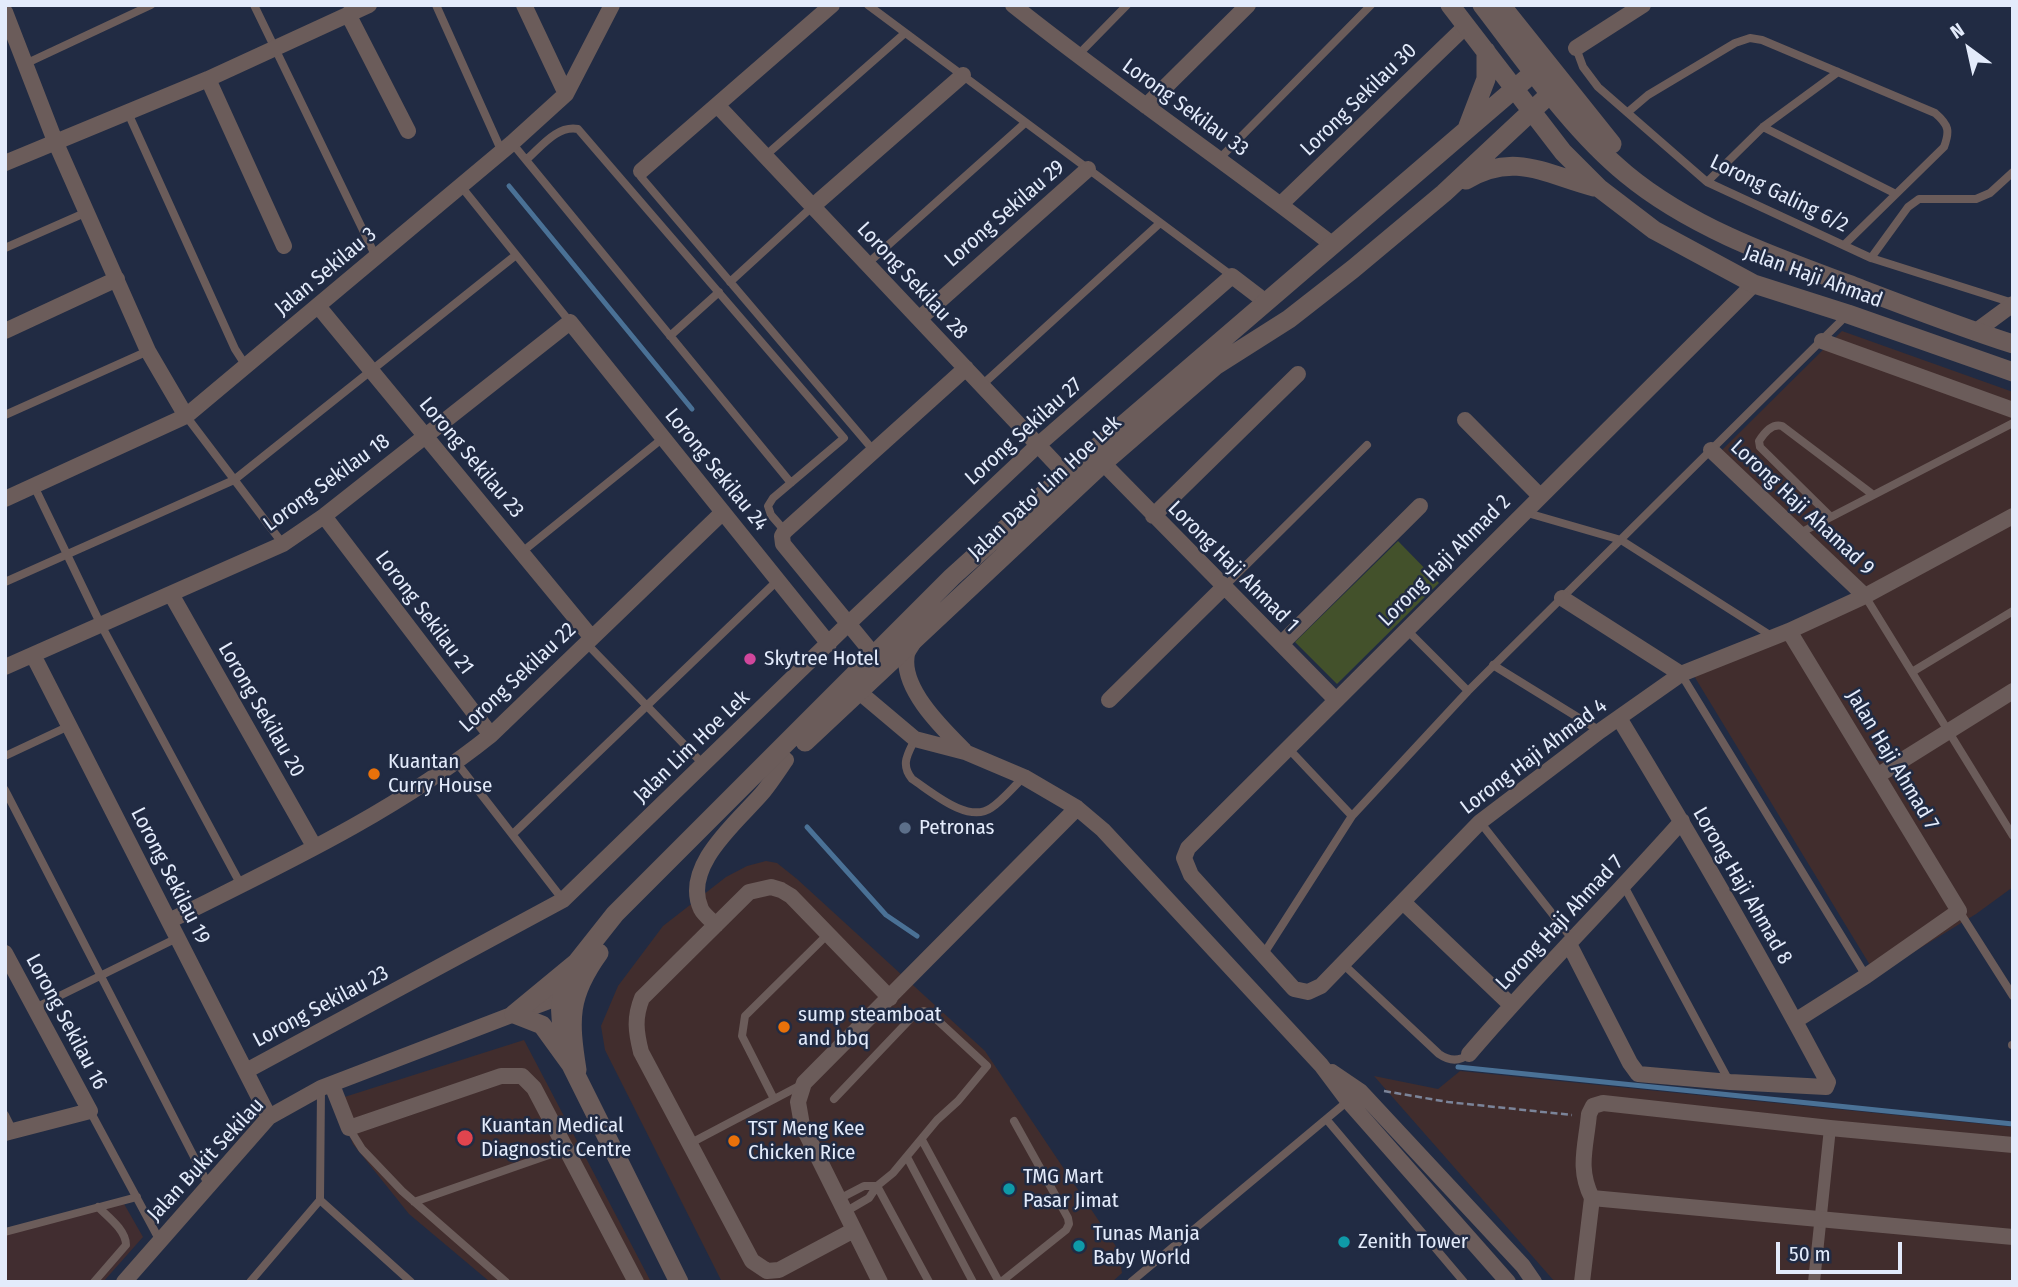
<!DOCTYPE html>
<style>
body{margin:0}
#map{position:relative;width:2018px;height:1287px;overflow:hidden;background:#212b43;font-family:"Fira Sans Condensed",sans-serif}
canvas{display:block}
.frame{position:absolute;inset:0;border:7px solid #e3ebfb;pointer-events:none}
.north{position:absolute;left:1934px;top:14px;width:70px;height:70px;-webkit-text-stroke:5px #212b43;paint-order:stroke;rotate:327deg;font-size:19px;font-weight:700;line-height:28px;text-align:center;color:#e3ebfb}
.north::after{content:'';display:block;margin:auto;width:24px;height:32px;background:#e3ebfb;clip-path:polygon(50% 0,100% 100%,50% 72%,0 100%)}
.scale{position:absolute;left:1776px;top:1242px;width:126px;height:32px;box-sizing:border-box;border:4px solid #e3ebfb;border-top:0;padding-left:9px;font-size:21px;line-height:24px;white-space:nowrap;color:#e3ebfb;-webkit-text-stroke:5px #212b43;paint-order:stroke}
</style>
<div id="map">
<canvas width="2018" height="1287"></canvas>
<div class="frame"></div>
<div class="north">N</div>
<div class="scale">50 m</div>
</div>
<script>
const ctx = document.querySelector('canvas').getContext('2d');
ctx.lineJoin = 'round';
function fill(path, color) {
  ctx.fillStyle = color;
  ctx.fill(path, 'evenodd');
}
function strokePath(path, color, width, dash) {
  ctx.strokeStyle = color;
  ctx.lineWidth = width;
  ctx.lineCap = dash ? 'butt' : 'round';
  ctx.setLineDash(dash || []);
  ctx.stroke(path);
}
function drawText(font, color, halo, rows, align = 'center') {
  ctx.font = font + ' "Fira Sans Condensed",sans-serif';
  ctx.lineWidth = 5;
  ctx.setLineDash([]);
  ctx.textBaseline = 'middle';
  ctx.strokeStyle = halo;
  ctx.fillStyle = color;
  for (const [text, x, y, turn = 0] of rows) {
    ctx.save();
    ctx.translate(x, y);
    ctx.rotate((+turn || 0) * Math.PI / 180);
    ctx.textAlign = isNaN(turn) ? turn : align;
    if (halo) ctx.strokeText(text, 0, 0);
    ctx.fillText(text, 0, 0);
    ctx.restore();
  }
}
fill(new Path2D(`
 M1842 331 2013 392V887L1976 914 1876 975 1691 671 1875 595 1722 450Z
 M766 861 777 863 797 879 985 1051 1119 1251 1122 1273 1112 1282H722L605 1050 601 1026 618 986 663 926 726 877 747 866Z
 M524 1040 651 1282H490L409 1214 353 1144 335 1100Z
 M1460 1071 2013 1127V1282H1555L1374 1076 1438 1089Z`), '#412d2d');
fill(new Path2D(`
 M123 1202 143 1237 103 1282H5V1235Z`), '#412d30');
fill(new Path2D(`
 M1398 541 1439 583 1337 684 1295 642Z`), '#43512b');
strokePath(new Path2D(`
 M509 186 692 409
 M807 827 886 915 917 936
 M1458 1067 2013 1124`), '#4a7196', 5);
strokePath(new Path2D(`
 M1384 1091 1448 1102 1572 1115`), '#7b8499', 2.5, [7, 3.5]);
strokePath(new Path2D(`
 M254 5 376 257
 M436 5 502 152
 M868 5 1232 276
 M1576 48 1583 67 1598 87 1707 182 1871 258 2013 303
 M1078 55 1127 5
 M25 64 151 5
 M1628 112 1648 95 1735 43 1750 38 1762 40 1935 113C1949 125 1950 131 1944 147L1844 245
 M128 113 235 349 246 366
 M1763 127 1896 194
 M512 143 791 483
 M765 156 905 33
 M1220 158 1371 5
 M526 160C541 147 557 125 578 129L844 438 773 498 768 506 771 515 785 531
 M641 171V177L874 451
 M1707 182 1763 127 1838 72
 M460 185 570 322
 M5 248 87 212
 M1871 258 1908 207 1919 199H1976L1990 193 2013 172
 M867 264 1025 123
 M730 282 813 206
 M670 336 719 292
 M982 385 1160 223
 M5 415 148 351
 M186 416 283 544
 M34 486 101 625 241 885
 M1524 512 1621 540 1773 637
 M1830 516 1760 447 1759 441C1764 433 1772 423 1782 426L1872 494
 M1800 533 2013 423
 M522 552 663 438
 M5 582 234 480 516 255
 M1224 587 1367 445
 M1865 596 2013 836
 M1406 629 1468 691
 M587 644 704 765
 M1493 665 1600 731
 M1912 672 2013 611
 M1681 674 1866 976
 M915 739C908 754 900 764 912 779 932 792 968 824 991 808 1003 800 1013 787 1024 777
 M1287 747 1352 816
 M5 756 69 726
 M457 763 563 900
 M5 790 209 1186
 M1480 822 1573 940
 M513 834 778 580
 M1624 886 1729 1081
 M1959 911 2013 996
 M1263 955 1352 816 1468 691 1847 315
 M1343 964 1439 1054C1449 1061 1459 1062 1469 1054
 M35 1008 177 938
 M2012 1045H2013
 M774 1099 742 1036 745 1016 828 934
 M834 1099 914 1015 924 1011 934 1017 987 1066 958 1101 937 1120 893 1173 877 1186 929 1282
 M90 1111 160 1241
 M5 1115 13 1131
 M1327 1120 1464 1282
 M349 1128 362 1149 402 1191 506 1282
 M922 1140 999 1282
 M689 1144 801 1085
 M907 1157 973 1282
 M839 1199 864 1186H877L869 1198 845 1212
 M320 1200 411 1282
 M414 1202 566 1149
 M5 1232 137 1197
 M94 1282 126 1245C126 1230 108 1217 98 1207
 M250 1282 320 1200 321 1088
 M1001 1282 1066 1230 1069 1224 1068 1218 1014 1121
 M1131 1282 1349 1100`), '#6b5c5a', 8);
strokePath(new Path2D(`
 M1814 1282 1830 1128`), '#6b5c5a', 12);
strokePath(new Path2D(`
 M524 5 566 94
 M1013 5C1117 88 1228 163 1333 245
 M5 12 55 141 148 351 186 416
 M348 14 408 131
 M1576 48 1643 5
 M208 79 284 246
 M717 105 1073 482
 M1146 106 1248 5
 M5 163 208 79 369 5
 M641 171 832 5
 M1281 204 1466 26
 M813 206 963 75
 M1754 284 1188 848 1184 858 1191 875 1294 989 1308 992 1321 986 1480 822 1600 731 1681 674 1789 631 1865 596 2013 516
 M318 306 592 638
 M919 319 1088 169
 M5 331 117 279
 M1975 332 2013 304
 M1822 341 2013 410
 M1465 420 1540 496
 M1711 450 1865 596
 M1103 463 1335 699
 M5 499 186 416 512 143 566 94 612 5
 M324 516 491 735
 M1153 516 1298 374
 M171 594 314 846
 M1562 598 1681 674
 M1789 631 1959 911 1866 976 1795 1021
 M915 640C913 644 908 650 907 654 900 688 943 729 964 750
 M1281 644 1420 506
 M33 655 269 1117
 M874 655 783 544 782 536 785 531 966 368
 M5 667 283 544 324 516 570 322 829 644
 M858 691 915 739 965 752 1024 777 1077 808 1103 830 1321 1065 1348 1101 1508 1282
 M1109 700 1224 587
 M1877 776 2013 691
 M1403 902 1511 1005
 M169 921C279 866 394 813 491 735L723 512
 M716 925C711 920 704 915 701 909 681 865 741 819 764 791 772 781 779 770 786 760
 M1569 944 1630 1063 1638 1074 1730 1082 1826 1087 1828 1082 1825 1077C1760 955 1691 836 1619 718
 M5 953 90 1111 5 1133
 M1469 1054C1537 974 1612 900 1682 821
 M246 1071 563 900 849 623 1038 445 1232 276 1266 302
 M1332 1072 1360 1091 1523 1266 1534 1282
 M332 1085 349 1128 501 1076H522L534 1088 636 1282
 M1592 1198C1577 1168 1586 1147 1589 1114L1593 1106 1603 1103 1830 1128 2013 1145
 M1592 1198 2013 1237
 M854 1230 779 1270 767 1271 752 1261 641 1052C636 1032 634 1018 642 998L749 892 771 887 781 890 791 896 890 998
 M124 1282 269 1117 321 1088 514 1014 560 997H572
 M880 1282 802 1125 798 1102 804 1083 1077 808
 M1582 1282 1592 1198`), '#6b5c5a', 16);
strokePath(new Path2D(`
 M1450 5 1563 152 1599 188 1654 230 1754 284 1848 314 2013 372
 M1482 5C1526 62 1571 129 1626 174 1690 227 1772 256 1848 284 1903 305 1957 326 2013 344
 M1501 5 1612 144
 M1468 126 1486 79V51
 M1466 180C1515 151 1547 175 1594 187
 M805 742 1103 463 1215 366 1289 319 1353 269 1444 193 1551 93
 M563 1030C557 1003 562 993 574 969
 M577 1070C569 1019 568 996 599 953
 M679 1282 571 1065 542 1025 514 1014 577 962 615 914 952 577 1066 474 1534 72`), '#6b5c5a', 19);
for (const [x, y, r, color] of [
 [750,659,7,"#d1479c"],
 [374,774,7,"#e8710a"],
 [905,828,7,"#5c6f8a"],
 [784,1027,7,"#e8710a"],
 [465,1138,9,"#e0444e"],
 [734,1141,7,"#e8710a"],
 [1009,1189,7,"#0f9aa8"],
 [1344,1242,7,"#0f9aa8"],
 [1079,1246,7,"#0f9aa8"]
]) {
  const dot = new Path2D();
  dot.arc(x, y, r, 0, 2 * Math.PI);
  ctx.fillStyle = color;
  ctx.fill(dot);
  strokePath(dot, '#212b43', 2.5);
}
drawText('21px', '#e3ebfb', '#212b43', [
 ["Lorong Sekilau 30",1359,100,-44],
 ["Lorong Sekilau 33",1185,108,36],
 ["Lorong Galing 6/2",1779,194,26],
 ["Lorong Sekilau 29",1005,214,-41],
 ["Jalan Sekilau 3",326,272,-40],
 ["Jalan Haji Ahmad",1813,277,20],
 ["Lorong Sekilau 28",912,281,47],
 ["Lorong Sekilau 27",1024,432,-42],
 ["Lorong Sekilau 23",471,458,50],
 ["Lorong Sekilau 24",716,470,51],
 ["Lorong Sekilau 18",327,483,-36],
 ["Jalan Dato' Lim Hoe Lek",1045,488,-43],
 ["Lorong Haji Ahamad 9",1802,508,43],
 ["Lorong Haji Ahmad 2",1445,561,-45],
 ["Lorong Haji Ahmad 1",1233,567,45],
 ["Lorong Sekilau 21",424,613,53],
 ["Lorong Sekilau 22",518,678,-43],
 ["Lorong Sekilau 20",261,710,60],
 ["Jalan Lim Hoe Lek",692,747,-44],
 ["Lorong Haji Ahmad 4",1534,757,-37],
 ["Jalan Haji Ahmad 7",1892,760,59],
 ["Lorong Sekilau 19",170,876,63],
 ["Lorong Haji Ahmad 8",1742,886,60],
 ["Lorong Haji Ahmad 7",1560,923,-47],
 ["Lorong Sekilau 23",321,1007,-28],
 ["Lorong Sekilau 16",66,1022,62],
 ["Jalan Bukit Sekilau",206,1160,-47]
]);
drawText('21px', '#e3ebfb', '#212b43', [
 ["Skytree Hotel",764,659],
 ["Kuantan",388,762],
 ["Curry House",388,786],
 ["Petronas",919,828],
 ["sump steamboat",798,1015],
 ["and bbq",798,1039],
 ["Kuantan Medical",481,1126],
 ["Diagnostic Centre",481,1150],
 ["TST Meng Kee",748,1129],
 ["Chicken Rice",748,1153],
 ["TMG Mart",1023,1177],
 ["Pasar Jimat",1023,1201],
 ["Tunas Manja",1093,1234],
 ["Baby World",1093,1258],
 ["Zenith Tower",1358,1242]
], 'left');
</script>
